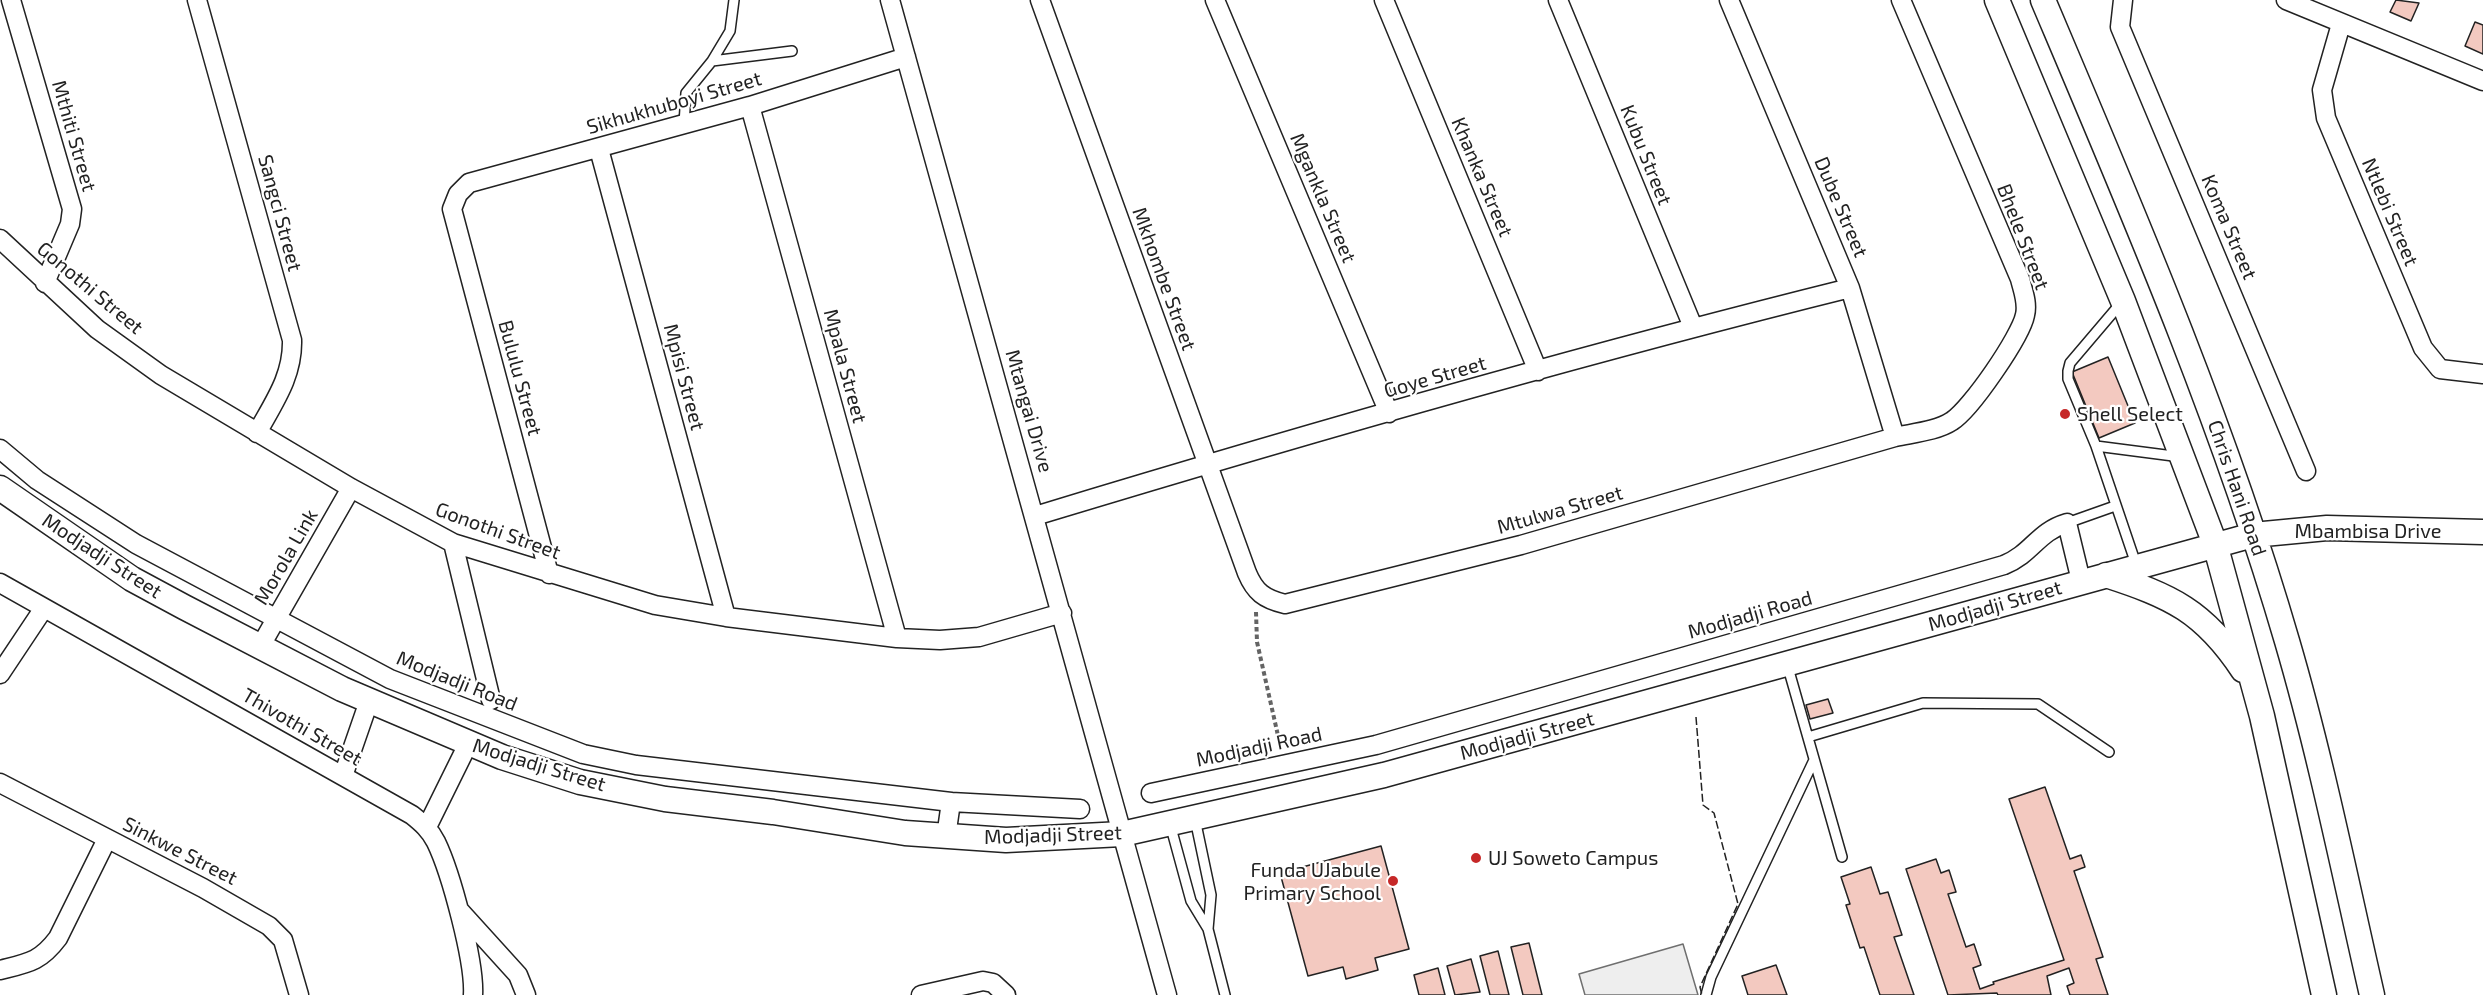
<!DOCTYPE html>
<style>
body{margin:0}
canvas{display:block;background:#fff}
</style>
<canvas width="2483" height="995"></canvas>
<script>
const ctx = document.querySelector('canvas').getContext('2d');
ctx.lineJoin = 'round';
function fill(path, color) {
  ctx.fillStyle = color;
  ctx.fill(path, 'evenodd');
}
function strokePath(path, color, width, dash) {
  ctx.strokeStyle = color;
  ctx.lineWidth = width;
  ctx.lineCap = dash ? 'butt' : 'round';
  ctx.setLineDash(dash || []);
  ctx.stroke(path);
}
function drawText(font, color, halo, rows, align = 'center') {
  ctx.font = font + ' "Exo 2",sans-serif';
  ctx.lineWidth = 4.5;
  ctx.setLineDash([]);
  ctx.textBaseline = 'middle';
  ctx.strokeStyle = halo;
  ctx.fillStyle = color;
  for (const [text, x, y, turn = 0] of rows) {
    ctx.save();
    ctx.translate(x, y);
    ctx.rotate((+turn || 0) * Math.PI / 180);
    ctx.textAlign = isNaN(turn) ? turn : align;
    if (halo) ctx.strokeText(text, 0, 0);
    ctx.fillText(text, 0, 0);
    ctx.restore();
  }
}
const green = new Path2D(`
 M1683 944 1698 995H1585L1579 974Z`);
fill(green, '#eee');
strokePath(green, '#6f6f6f', 1.5);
const building = new Path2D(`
 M2396 0 2419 3 2411 21 2390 12Z
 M2475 22 2483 25V54L2465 46Z
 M2108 357 2135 423 2099 438 2072 372Z
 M1828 699 1833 713 1810 719 1806 705Z
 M2045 787 2070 859 2081 855 2085 867 2074 871 2103 957 2096 959 2108 995H2070L2067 986 2074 983 2069 968 2047 976 2051 995H1998L1997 993 1948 995 1906 869 1936 859 1941 873 1949 870 1956 892 1948 894 1966 947 1974 944 1981 965 1973 968 1980 989 1994 984 1993 982 2064 960 2009 799Z
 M1381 846 1409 949 1375 958 1378 970 1346 979 1343 967 1308 976 1280 873Z
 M1871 867 1880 894 1888 892 1902 935 1894 937 1914 995H1880L1864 947 1860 948 1846 905 1850 904 1841 877Z
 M1529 943 1542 995H1523L1511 947Z
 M1498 951 1509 995H1490L1480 956Z
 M1471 959 1480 992 1455 995 1447 966Z
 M1776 965 1787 995H1748L1742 976Z
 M1438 968 1445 995H1419L1414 975Z`);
fill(building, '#f3c9c0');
strokePath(building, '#222', 1.5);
const lane = new Path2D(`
 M712 61 792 51
 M684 124 686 93 712 61 730 31 734 0
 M2121 303 2070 363 2068 371V379L2096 446 2181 457
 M2096 446 2137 567
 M2067 523 2115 506
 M1787 664 1842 857
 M1808 737 1923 703 2038 704 2109 752
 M1195 819 1211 895 1208 929
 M1170 824 1191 901 1208 929 1225 995
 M1706 995 1711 977 1814 760`);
const street = new Path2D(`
 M11 0 72 209 70 224 45 283
 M197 0 292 340C293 376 274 402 257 433
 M890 0 1167 995
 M1040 0 1247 573C1255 592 1264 599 1285 604L1521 545 1895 437C1913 433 1937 431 1952 421 1971 409 2021 336 2025 315 2028 303 2023 291 2020 279L1901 0
 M1215 0 1389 413
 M1384 0 1538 371
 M1558 0 1693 327
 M1729 0 1850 288 1895 437
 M2123 0 2120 27 2306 471
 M2286 0 2483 81
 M2341 24 2322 90 2326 118 2423 348 2440 369 2483 374
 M750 106 897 638
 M599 149 726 617
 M0 239 97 329 161 375 351 488 453 543 655 605 726 617 897 638 940 640 979 637 1062 613
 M0 449 37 480 136 544 390 679 583 754 636 765 951 802 1080 809
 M1035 516C1305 434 1576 356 1850 288
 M453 543 491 700
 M549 574 452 209 458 194 469 183 750 106 906 57
 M0 583 412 815C422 823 430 830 436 842 451 873 475 962 473 995
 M260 647 351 488
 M0 674 44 608
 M343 776 369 701
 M0 783 203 888 269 926 283 940 299 995
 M1151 793 1376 745 2004 565C2033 553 2037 532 2067 523L2081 581
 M427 827 468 744
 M946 837 951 802
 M460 911 518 975 526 995
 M0 970C28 963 40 962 58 938L107 839
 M921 995 983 981 993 983 1006 995`);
const secondary = new Path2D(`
 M1997 0 2123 301 2215 544 2262 716 2324 995
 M2043 0C2132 210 2223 421 2287 641 2321 757 2345 877 2372 995
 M0 488 132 579 184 607 342 689 502 757 580 782 665 799 773 812 905 833 1006 840 1122 834 1384 775 2253 535 2327 528 2483 532
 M2106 575C2171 596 2204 611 2243 670`);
strokePath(lane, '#222', 12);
strokePath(street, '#222', 21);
strokePath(secondary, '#222', 27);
strokePath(new Path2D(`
 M1256 612 1257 642 1281 749`), '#646464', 4, [4.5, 3]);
strokePath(lane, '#fff', 9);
strokePath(street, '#fff', 18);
strokePath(secondary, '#fff', 24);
strokePath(new Path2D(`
 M1696 717 1703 805 1714 813 1738 904 1700 987 1702 995`), '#222', 1.5, [8, 3]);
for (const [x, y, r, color] of [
 [2065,414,6,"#c62828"],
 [1476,858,6,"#c62828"],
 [1393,881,6,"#c62828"]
]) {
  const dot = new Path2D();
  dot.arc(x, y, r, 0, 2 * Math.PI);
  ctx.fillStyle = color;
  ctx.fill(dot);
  strokePath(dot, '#fff', 2);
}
drawText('20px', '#222', '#fff', [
 ["Sikhukhuboyi Street",674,103,-16],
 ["Mthiti Street",74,136,74],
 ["Kubu Street",1646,155,68],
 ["Khanka Street",1482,177,67],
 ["Mgankla Street",1323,198,67],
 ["Dube Street",1841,207,67],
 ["Ntlebi Street",2390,212,67],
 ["Sangci Street",280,213,75],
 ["Koma Street",2229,227,67],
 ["Bhele Street",2023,237,69],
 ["Mkhombe Street",1164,279,70],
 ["Gonothi Street",90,288,40],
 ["Mpala Street",845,366,75],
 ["Mpisi Street",684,377,75],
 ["Goye Street",1435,377,-16],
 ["Bululu Street",520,378,75],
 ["Mtangai Drive",1029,411,74],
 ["Chris Hani Road",2237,488,71],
 ["Mtulwa Street",1560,510,-16],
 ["Gonothi Street",498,531,20],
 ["Mbambisa Drive",2368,531],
 ["Modjadji Street",102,556,33],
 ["Morola Link",286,557,-60],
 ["Modjadji Street",1995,606,-16],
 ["Modjadji Road",1750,615,-16],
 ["Modjadji Road",457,681,22],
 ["Thivothi Street",302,727,30],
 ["Modjadji Street",1527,736,-15],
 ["Modjadji Road",1259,747,-12],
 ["Modjadji Street",539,765,17],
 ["Modjadji Street",1053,835,-2],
 ["Sinkwe Street",180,851,27]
]);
drawText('20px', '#222', '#fff', [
 ["Shell Select",2077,414],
 ["UJ Soweto Campus",1488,858],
 ["Funda UJabule",1381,870,"right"],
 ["Primary School",1381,893,"right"]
], 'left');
</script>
